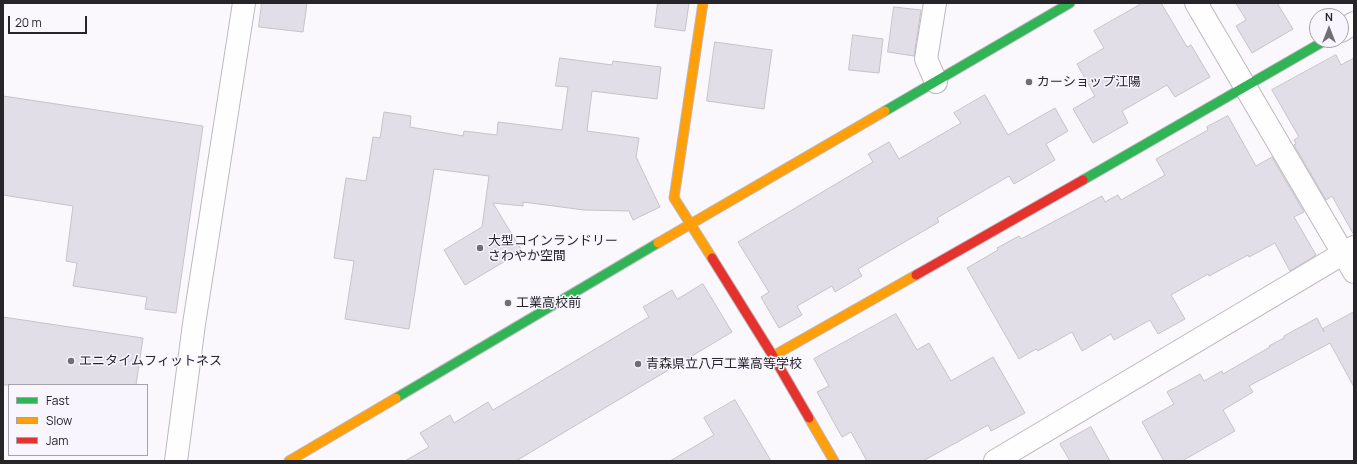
<!DOCTYPE html>
<meta charset="utf-8">
<style>
body{margin:0}
#map{position:relative;width:1357px;height:464px;overflow:hidden;background:#faf7fd;font-family:Manrope,sans-serif}
canvas{display:block}
.frame{position:absolute;inset:0;border:4px solid #272529;pointer-events:none}
.legend{position:absolute;left:8px;top:384px;width:140px;height:72px;box-sizing:border-box;background:#f9f5ff;border:1px solid #a5a2a9;margin:0;padding:5px 7px;list-style:none;font-size:12px;color:#272529}
.legend li{display:flex;align-items:center;gap:8px;height:20px}
.legend b{width:20px;border:1px solid #a5a2a9}
.north{position:absolute;left:1309px;top:8px;width:40px;height:40px;box-sizing:border-box;background:#f9f5ff;border:1px solid #a5a2a9;border-radius:50%;rotate:0deg;font-size:11px;font-weight:700;line-height:16px;text-align:center;color:#272529}
.north::after{content:'';display:block;margin:auto;width:14px;height:18px;background:#716e73;clip-path:polygon(50% 0,100% 100%,50% 72%,0 100%)}
.scale{position:absolute;left:8px;top:16px;width:79px;height:18px;box-sizing:border-box;border:2px solid #272529;border-top:0;padding-left:5px;font-size:12px;line-height:14px;white-space:nowrap;color:#272529;-webkit-text-stroke:3px #f9f5ff;paint-order:stroke}
</style>
<div id="map">
<canvas width="1357" height="464"></canvas>
<div class="frame"></div>
<ul class="legend">
<li><b style="height:5px;background:#30b455"></b>Fast</li>
<li><b style="height:5px;background:#ff9f0a"></b>Slow</li>
<li><b style="height:5px;background:#e5322d"></b>Jam</li>
</ul>
<div class="north">N</div>
<div class="scale">20 m</div>
</div>
<script>
const ctx = document.querySelector('canvas').getContext('2d');
ctx.lineJoin = 'round';
function fill(path, color) {
  ctx.fillStyle = color;
  ctx.fill(path, 'evenodd');
}
function strokePath(path, color, width, dash) {
  ctx.strokeStyle = color;
  ctx.lineWidth = width;
  ctx.lineCap = dash ? 'butt' : 'round';
  ctx.setLineDash(dash || []);
  ctx.stroke(path);
}
function drawText(font, color, halo, rows, align = 'center') {
  ctx.font = font + ' Manrope,"Noto Sans JP",sans-serif';
  ctx.lineWidth = 3;
  ctx.setLineDash([]);
  ctx.textBaseline = 'middle';
  ctx.strokeStyle = halo;
  ctx.fillStyle = color;
  for (const [text, x, y, turn = 0] of rows) {
    ctx.save();
    ctx.translate(x, y);
    ctx.rotate((+turn || 0) * Math.PI / 180);
    ctx.textAlign = isNaN(turn) ? turn : align;
    if (halo) ctx.strokeText(text, 0, 0);
    ctx.fillText(text, 0, 0);
    ctx.restore();
  }
}
const building = new Path2D(`
 M262 3H307L303 32 259 27Z
 M658 3H689L685 31 655 27Z
 M1143 3H1161L1187 47 1191 45 1210 77 1175 97 1167 85 1122 111 1128 123 1093 143 1073 109 1095 96 1077 64 1104 48 1094 31Z
 M1236 3H1277L1293 29 1252 53 1236 26 1246 20Z
 M894 7 921 10 914 56 888 52Z
 M853 35 883 39 879 73 849 70Z
 M715 42 772 50 764 109 707 101Z
 M1336 55 1341 65 1354 58V235L1332 196 1326 200 1294 145 1296 144 1294 140 1299 137 1272 90Z
 M560 58 612 65 613 61 661 67 657 99 592 91 587 131 639 138 636 157 660 207 633 220 629 211 584 210 523 202V206L493 203 522 251 465 285 444 250 482 227 489 176 434 169 409 329 345 319 354 261 334 258 346 178 366 181 373 137 380 138 384 112 411 116 410 127 463 136 464 131 497 135 498 122 562 130 568 87 556 86Z
 M985 95 1008 135 1055 108 1068 131 1046 144 1055 160 1014 184 1009 176 937 218 939 222 858 269 862 276 835 292 832 286 797 306 802 315 779 328 761 297 769 292 738 242 873 162 868 154 889 142 899 159 961 123 954 113Z
 M3 96 203 126 176 313 145 309 147 297 73 286 77 263 66 261 73 206 3 195Z
 M1228 116 1256 166 1272 157 1304 212 1294 217 1316 255 1290 271 1275 243 1249 257 1248 255 1209 276 1208 274 1171 295 1185 319 1158 334 1150 320 1114 340 1111 334 1082 351 1072 332 1038 351 1036 349 1019 359 967 268 998 250 997 248 1019 236 1021 239 1102 196 1105 202 1118 195 1121 200 1165 175 1156 159 1208 130 1207 127Z
 M703 284 732 332 516 461H405L429 447 420 433 450 415 454 423 488 402 493 410 649 317 643 307 672 290 677 299Z
 M1354 312V387L1330 343 1249 386 1253 392 1223 410 1235 431 1182 461H1164L1142 422 1174 404 1167 392 1200 374 1204 381 1222 371 1223 374 1270 347 1269 346 1284 338V336L1317 318 1324 332 1323 329Z
 M896 314 917 350 929 343 951 381 993 357 1025 413 991 431 988 425 923 461H867L851 432 842 437 817 392 829 386 814 359Z
 M3 317 143 338 136 385H3Z
 M735 400 771 461H670L714 435 704 418Z
 M1091 427 1110 461H1070L1060 444Z`);
fill(building, '#e2dee7');
strokePath(building, '#c5c3c7', 1);
const street = new Path2D(`
 M935 3 926 59 936 82
 M1196 3 1354 272
 M1341 31 1354 23
 M176 461 194 324 244 3
 M995 461 1354 247`);
const fast = new Path2D(`
 M885 111 1070 3
 M1083 180 1326 40
 M396 398 658 243`);
const slow = new Path2D(`
 M703 3 674 198 712 258
 M658 243 885 111
 M773 356 916 275
 M809 418 834 461
 M289 461 396 398`);
const jam = new Path2D(`
 M712 258 773 356 809 418
 M916 275 1083 180`);
strokePath(street, '#bbb9bd', 24);
strokePath(fast, '#bbb9bd', 11);
strokePath(slow, '#bbb9bd', 11);
strokePath(jam, '#bbb9bd', 11);
strokePath(street, '#fefeff', 22);
strokePath(fast, '#30b455', 9);
strokePath(slow, '#ff9f0a', 9);
strokePath(jam, '#e5322d', 9);
for (const [x, y, r, color] of [
 [1029,82,4,"#716e73"],
 [480,248,4,"#716e73"],
 [508,303,4,"#716e73"],
 [71,361,4,"#716e73"],
 [638,364,4,"#716e73"]
]) {
  const dot = new Path2D();
  dot.arc(x, y, r, 0, 2 * Math.PI);
  ctx.fillStyle = color;
  ctx.fill(dot);
  strokePath(dot, '#f9f5ff', 1.5);
}
drawText('13px', '#272529', '#f9f5ff', [
 ["カーショップ江陽",1037,82],
 ["大型コインランドリー",488,241],
 ["さわやか空間",488,256],
 ["工業高校前",516,303],
 ["エニタイムフィットネス",79,361],
 ["青森県立八戸工業高等学校",646,364]
], 'left');
</script>
